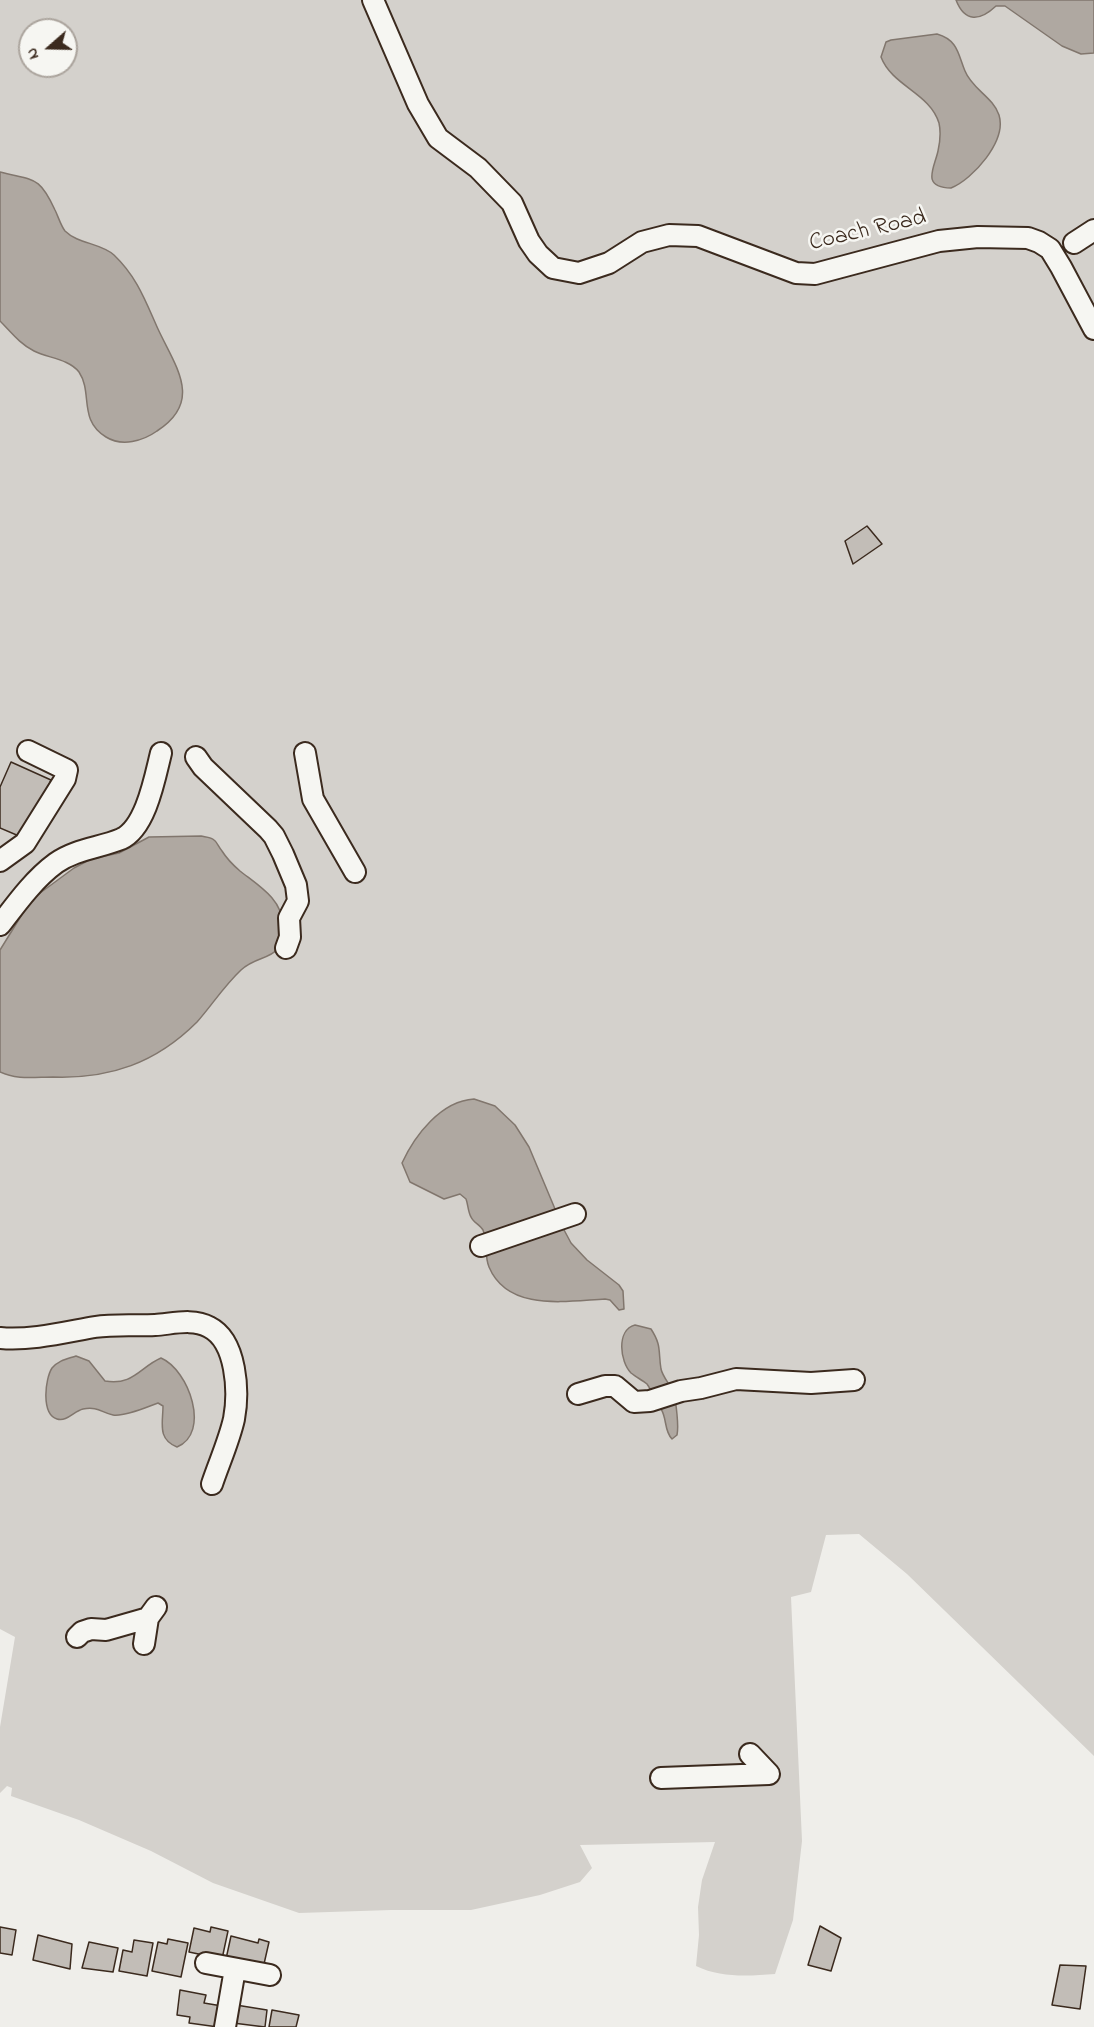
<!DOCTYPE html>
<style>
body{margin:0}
#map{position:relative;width:1094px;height:2027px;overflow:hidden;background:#efeeea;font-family:"Indie Flower",sans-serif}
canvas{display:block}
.north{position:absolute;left:18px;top:18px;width:60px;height:60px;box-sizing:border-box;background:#f6f6f2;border:2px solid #aba49d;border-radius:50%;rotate:250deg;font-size:16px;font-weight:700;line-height:24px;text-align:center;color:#3b2a1e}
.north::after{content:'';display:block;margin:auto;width:21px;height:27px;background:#3b2a1e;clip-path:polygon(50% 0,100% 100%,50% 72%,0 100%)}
</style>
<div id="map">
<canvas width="1094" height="2027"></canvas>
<div class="north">N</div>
</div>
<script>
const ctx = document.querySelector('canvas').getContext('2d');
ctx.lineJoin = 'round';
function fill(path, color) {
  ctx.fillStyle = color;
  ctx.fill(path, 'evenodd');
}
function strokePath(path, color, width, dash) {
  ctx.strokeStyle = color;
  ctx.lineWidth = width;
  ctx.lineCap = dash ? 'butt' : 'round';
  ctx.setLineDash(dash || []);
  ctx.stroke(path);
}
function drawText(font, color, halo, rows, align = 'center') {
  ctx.font = font + ' "Indie Flower",sans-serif';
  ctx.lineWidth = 5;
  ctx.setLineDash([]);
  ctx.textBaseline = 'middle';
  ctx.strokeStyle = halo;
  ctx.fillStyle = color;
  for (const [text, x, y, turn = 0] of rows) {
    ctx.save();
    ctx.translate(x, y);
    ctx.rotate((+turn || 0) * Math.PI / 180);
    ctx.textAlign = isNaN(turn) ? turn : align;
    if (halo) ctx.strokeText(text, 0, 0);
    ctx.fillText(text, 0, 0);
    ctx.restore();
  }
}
fill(new Path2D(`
 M0 0H1094V1756L907 1574 859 1534 826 1535 811 1592 791 1597 802 1841 793 1920 775 1974C748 1976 721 1978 696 1966L699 1935 698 1907 702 1880 715 1842 580 1845 592 1868 580 1882 540 1895 471 1910H391L299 1913 213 1883 151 1851 79 1820 11 1796 12 1788 7 1786 0 1793V1727L15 1637 0 1629ZM30 30H66V66H30Z`), '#d4d1cc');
const water = new Path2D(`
 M956 0H1094V53L1081 54 1062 46 1005 6H996C980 21 965 23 956 0Z
 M937 34C958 40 958 54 965 71 972 89 993 97 999 115 1007 141 973 179 951 188 921 187 934 169 938 151 940 142 941 132 939 123 930 93 892 86 881 57L886 42 891 40Z
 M0 172C34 181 39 175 55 210 58 216 61 226 65 231 78 244 101 243 114 255 137 277 145 300 158 329 175 366 204 401 157 431 143 441 122 447 106 437 78 420 93 393 79 372 69 359 48 358 34 351 20 344 11 332 0 321Z
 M201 836C204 837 211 837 214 840 217 842 219 848 222 851 227 859 233 865 240 871 259 886 282 899 283 925 285 963 260 952 241 970 224 986 212 1005 197 1022 156 1063 110 1079 53 1077 35 1077 16 1080 0 1072V950L26 908 36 896 74 868 91 859 119 853 149 837Z
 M474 1099 495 1106 515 1125 529 1147 563 1228 571 1243 587 1260 619 1285 623 1291 624 1309 619 1310 610 1300 605 1299C566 1301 508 1312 489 1267 484 1255 488 1242 483 1230 480 1225 473 1222 471 1217 468 1212 468 1204 466 1199L460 1194 444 1199 410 1182 402 1163C415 1135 441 1101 474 1099Z
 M635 1325 651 1329C662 1346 658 1351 661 1369 663 1378 671 1385 674 1394 676 1403 679 1426 677 1435L672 1439C664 1431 667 1418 661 1409 656 1401 652 1391 647 1384 642 1380 636 1377 631 1373 620 1362 616 1330 635 1325Z
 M76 1356 89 1361 105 1381C133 1386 140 1367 161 1358 189 1370 211 1433 177 1447 157 1439 163 1423 163 1406L158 1403C147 1407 125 1417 113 1415 102 1413 98 1406 83 1409 74 1411 67 1422 57 1419 41 1414 45 1379 52 1368 59 1360 67 1359 76 1356Z`);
fill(water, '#afa8a1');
strokePath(water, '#81766d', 1.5);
const building = new Path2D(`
 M867 526 882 544 853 564 845 541Z
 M11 762 51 780 26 839 0 828V787Z
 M820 1926 841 1938 831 1971 808 1965Z
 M0 1927 16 1930 12 1955 0 1953Z
 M211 1927 228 1931 222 1959 189 1952 194 1928 210 1932Z
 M38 1935 72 1944 70 1969 33 1960Z
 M231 1936 258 1943 259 1939 269 1942 264 1964 248 1960 247 1964 226 1959Z
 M168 1939 188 1943 181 1977 152 1971 158 1942 167 1944Z
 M134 1940 153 1943 147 1976 119 1971 123 1950 132 1952Z
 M89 1942 118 1948 113 1972 82 1968Z
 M1060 1965 1086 1966 1080 2009 1052 2005Z
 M180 1990 206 1995 204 2003 222 2006 218 2027 189 2023 190 2017 177 2015Z
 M236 2005 267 2010 265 2027 233 2023Z
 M272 2010 299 2015 296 2027H269Z`);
fill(building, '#c2bdb7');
strokePath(building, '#3b2a1e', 1.5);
const minor = new Path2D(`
 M373 0 418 104 438 138 478 168 512 203 529 241 538 254 553 268 579 273 609 263 642 242 669 235 698 236 796 273 815 274 939 241 978 237 1028 238 1039 242 1050 249 1061 267 1094 329
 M1074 243 1094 230
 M305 753 313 799 355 872
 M196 757 203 767 268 829 274 836 283 854 296 885 298 901 289 918 290 937 286 948
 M0 861 25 843 65 779 67 770 28 751
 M0 925C16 904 34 879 56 863 76 849 99 848 121 839 146 828 155 777 161 753
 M481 1246 575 1214
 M0 1338C30 1341 66 1332 95 1327 115 1324 135 1326 155 1325 172 1324 193 1318 209 1327 237 1341 239 1392 234 1419 229 1441 219 1463 212 1484
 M578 1394 605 1386H615L634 1402 650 1401 681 1391 701 1388 736 1379 811 1383 854 1380
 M77 1637 82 1632 91 1629 106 1630 148 1618 156 1607
 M144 1644 148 1618
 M661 1778 769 1774 750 1754
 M206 1963 270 1975
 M225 2027 235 1969`);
strokePath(minor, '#3b2a1e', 24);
strokePath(minor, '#f6f6f2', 20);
drawText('24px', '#3b2a1e', '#f6f6f2', [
 ["Coach Road",868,232,-13]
]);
</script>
